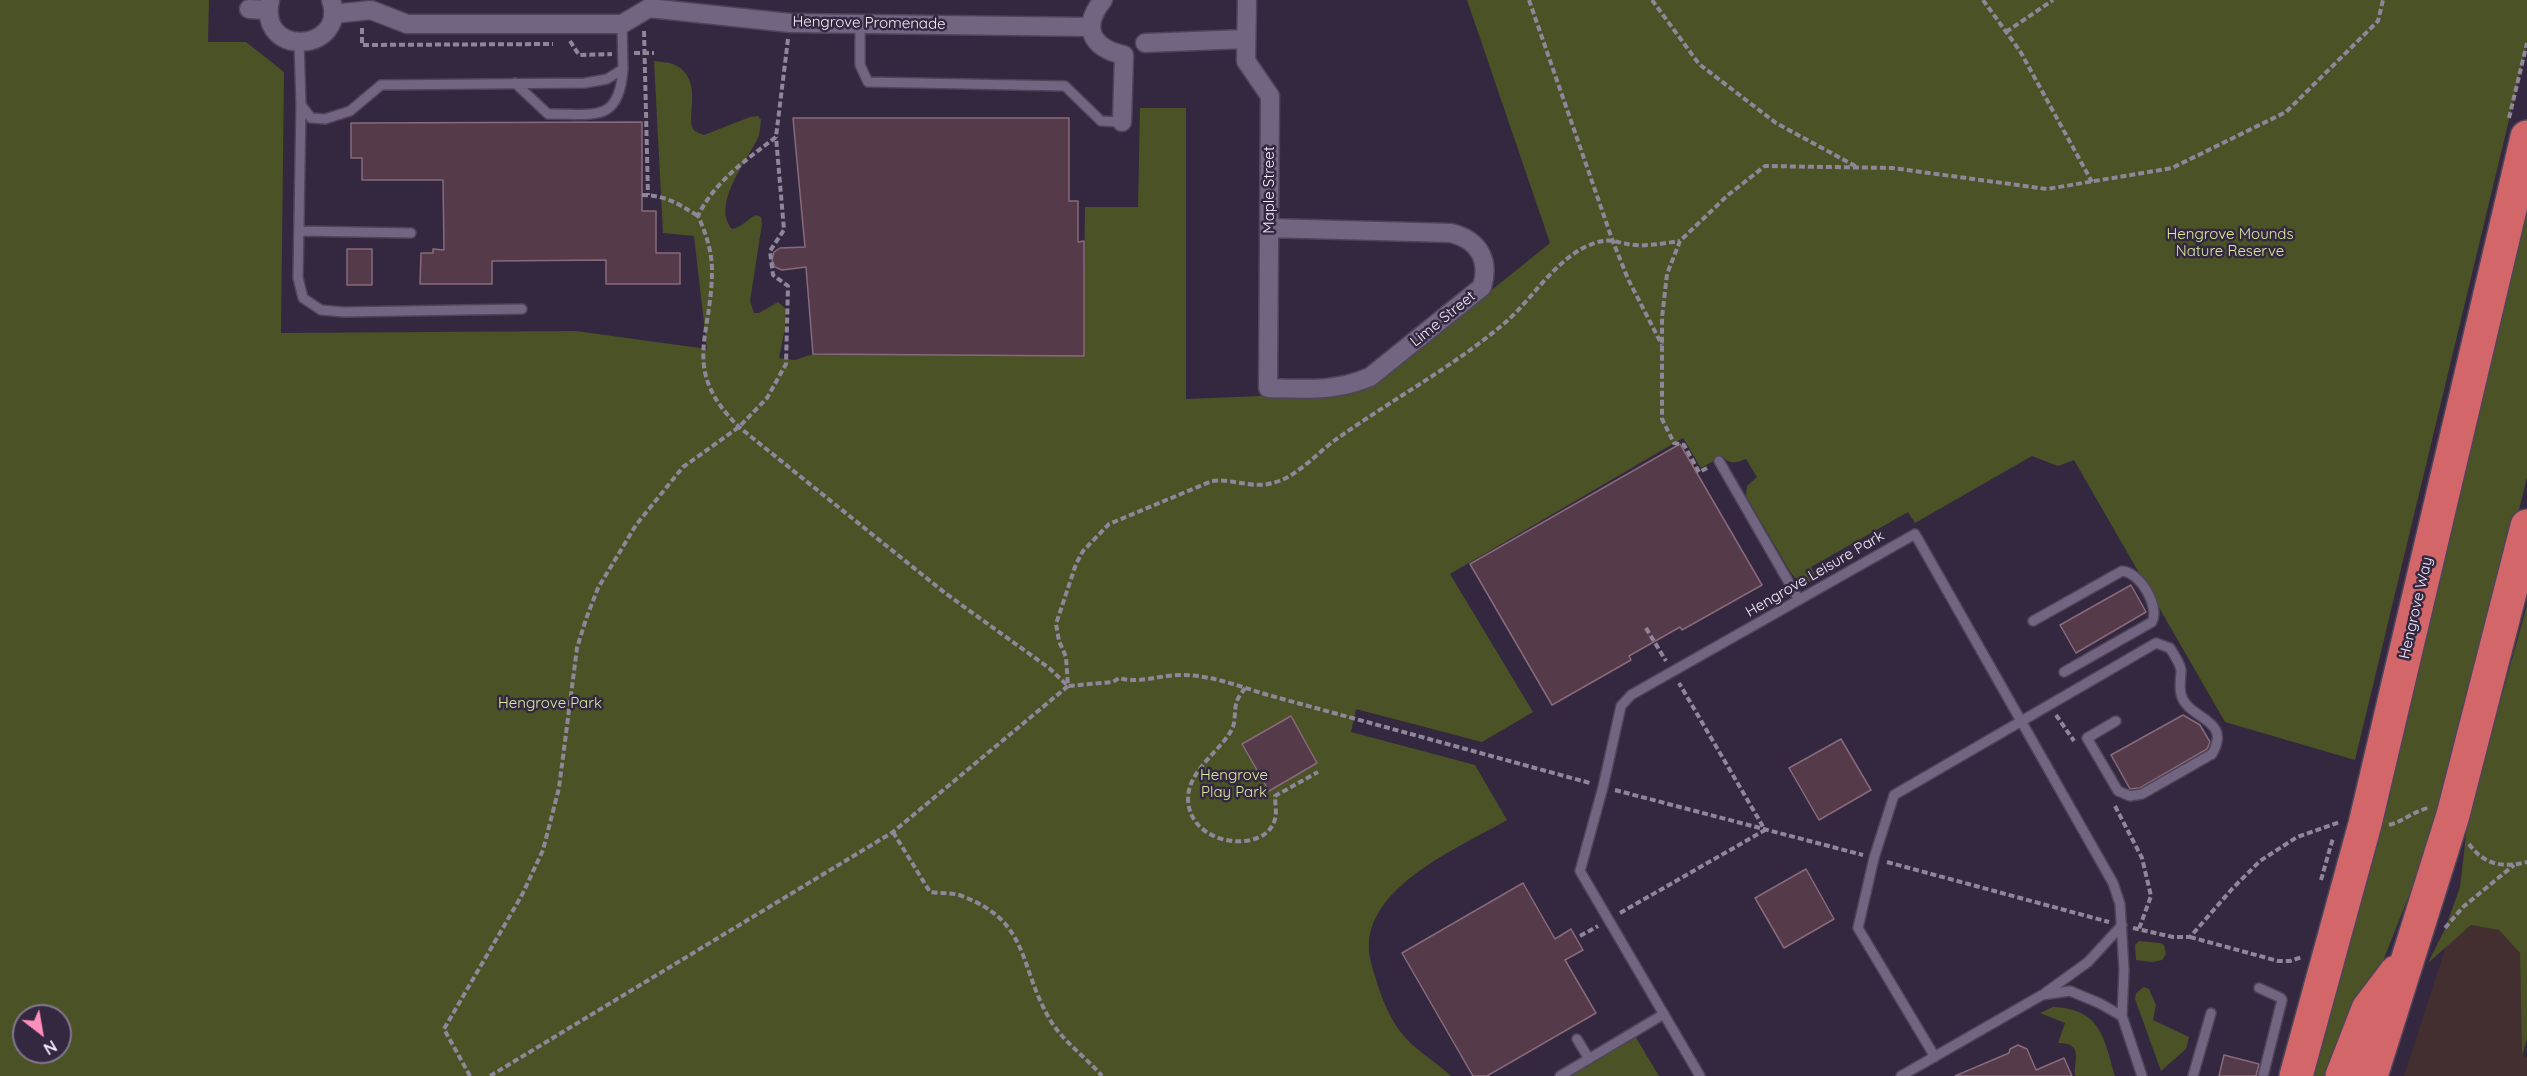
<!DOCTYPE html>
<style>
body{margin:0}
#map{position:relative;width:2527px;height:1076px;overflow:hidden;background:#332840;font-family:Quicksand,sans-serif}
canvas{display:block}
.north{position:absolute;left:12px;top:1004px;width:60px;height:60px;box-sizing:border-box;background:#332840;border:2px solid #81778c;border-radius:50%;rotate:149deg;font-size:16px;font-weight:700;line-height:24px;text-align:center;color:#f5eefe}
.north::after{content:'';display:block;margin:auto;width:21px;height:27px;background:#ff8eba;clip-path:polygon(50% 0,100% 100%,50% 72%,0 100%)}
</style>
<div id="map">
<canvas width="2527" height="1076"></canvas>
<div class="north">N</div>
</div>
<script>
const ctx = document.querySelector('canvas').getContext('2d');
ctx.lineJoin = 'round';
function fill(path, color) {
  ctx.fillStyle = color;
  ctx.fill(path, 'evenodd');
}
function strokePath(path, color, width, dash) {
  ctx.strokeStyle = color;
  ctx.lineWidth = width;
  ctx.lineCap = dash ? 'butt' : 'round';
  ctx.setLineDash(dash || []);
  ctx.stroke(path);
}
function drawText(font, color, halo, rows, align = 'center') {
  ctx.font = font + ' Quicksand,sans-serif';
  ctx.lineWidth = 5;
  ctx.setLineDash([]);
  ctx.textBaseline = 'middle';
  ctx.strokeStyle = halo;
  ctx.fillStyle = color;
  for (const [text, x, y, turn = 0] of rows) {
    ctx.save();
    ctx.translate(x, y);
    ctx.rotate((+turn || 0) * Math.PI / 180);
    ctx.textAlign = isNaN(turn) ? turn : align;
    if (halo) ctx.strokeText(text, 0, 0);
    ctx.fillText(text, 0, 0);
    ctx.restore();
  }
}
fill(new Path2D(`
 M2471 925 2499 930 2520 953 2522 1055 2527 1057V1076H2404L2446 946Z`), '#432f30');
fill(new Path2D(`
 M0 0H209L208 42H246L284 72 281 333 576 331 707 349 694 236 663 233 654 61C660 62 667 62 673 64 707 79 683 120 695 131 696 132 704 135 704 135L750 117 758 116 761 120C760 126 760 133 758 138 747 160 711 205 732 229 741 228 747 219 756 215L761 217 762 224 750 301 754 313H759L778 302 786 309 785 329 779 358 795 360 813 354 1083 356 1085 207H1138L1140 108H1186V399L1360 392 1374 385 1550 243 1467 0H2527V45L2355 760 2225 722 2074 460 2058 466 2032 456 1915 523 1908 512 1811 567 1817 579C1807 585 1798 582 1791 573L1746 496 1747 486 1757 477 1746 459C1736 463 1730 465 1722 456L1701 468 1683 438 1450 574 1533 712 1482 742 1356 709 1351 732 1475 765 1507 820C1462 846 1371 884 1369 944 1368 954 1372 966 1375 976 1380 994 1388 1015 1399 1030 1413 1049 1434 1060 1451 1076H0ZM24 1016H60V1052H24Z
 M2527 198V477L2482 661 2432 838 2337 1076H2308Z
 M2527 605V1039L2522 1056 2520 953 2499 930 2471 925 2428 963 2445 929 2460 887 2468 818Z
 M2139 941 2160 943 2164 945 2166 954 2162 960 2152 962 2136 960 2135 945Z
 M2144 987 2149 989 2156 1005 2153 1020 2189 1037 2186 1049 2161 1071 2135 999 2136 993Z
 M2053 1007C2101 1009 2104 1038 2115 1076H2075C2073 1063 2085 1042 2058 1043L2065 1023 2040 1013Z
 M1635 1036 1659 1076H1567Z`), '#4b5225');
const building = new Path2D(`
 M793 118H1069V201H1078V242L1084 241V356L813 354 806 267 782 270 775 267 772 260 774 252 780 248 805 247Z
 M642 122V211H656V253H680V284H606V260L492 261V284H420L421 253H433V249L444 250 443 180H362V158H351V123Z
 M347 249H372V285H347Z
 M1680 444 1762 585 1682 630 1680 627 1629 656 1631 660 1552 705 1470 564Z
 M2131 585 2146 612 2076 653 2060 625Z
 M2183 715 2200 725 2210 742 2207 749 2140 788 2130 789 2111 755Z
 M1291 716 1317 763 1269 791 1242 744Z
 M1841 739 1871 790 1819 820 1789 768Z
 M1806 869 1834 919 1784 948 1755 898Z
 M1523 883 1555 939 1571 929 1583 950 1565 960 1596 1013 1487 1076H1473L1402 953Z
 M2018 1045 2027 1049 2036 1070 2064 1058 2072 1076H1955L2009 1053 2010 1049Z
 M2224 1055 2259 1064 2256 1076H2219Z`);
fill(building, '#553a4a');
strokePath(building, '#886a7b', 1.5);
const lane = new Path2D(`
 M860 23V65L868 82 1065 86 1101 121 1122 122
 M299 43 301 105 311 118 325 119 350 111 381 85 585 83 607 79 623 69 622 24
 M515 83 548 114C593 113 619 125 623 69
 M301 105 298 278 303 298 321 310 344 312 522 309
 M299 231 411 233
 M1719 461 1799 600
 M2033 621 2122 571C2140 572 2160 606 2152 622L2064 672
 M2259 988 2281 998 2282 1000 2263 1076
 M2045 993 2088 962 2122 925
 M1577 1039 1589 1059
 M1935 1057 1858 928 1874 858 1894 795 2156 643 2170 648C2174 655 2180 663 2181 670 2181 678 2179 686 2181 694 2187 720 2233 718 2212 754L2142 794 2130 796 2118 791 2087 738 2116 721
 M1560 1076 1664 1014
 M1700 1076 1580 871 1603 787 1621 706 1631 695 1915 534 2113 883 2120 904 2124 970 2122 1016 2142 1076
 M1901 1076 2042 995 2070 991 2099 1003 2122 1016
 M2193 1076 2211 1013`);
const street = new Path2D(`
 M270 0C257 60 349 51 331 0
 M1103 0C1081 27 1091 48 1124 55L1122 122
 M1247 0 1246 61 1270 96 1268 388C1305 389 1334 392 1370 377L1482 287C1490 260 1479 240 1451 233L1269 228
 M249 9 268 10
 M333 14 371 10 407 24H622L649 8 790 23 1090 27
 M1145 43 1245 39`);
const highway = new Path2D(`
 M2296 1076 2365 824 2527 137
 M2342 1076 2368 1009 2396 972
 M2371 1076 2453 815 2527 526`);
strokePath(lane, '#4f455a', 12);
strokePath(street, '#4f455a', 21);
strokePath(highway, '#4f455a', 36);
strokePath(new Path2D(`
 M1529 0 1612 239 1628 279 1662 345
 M1652 0 1699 64 1776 123 1857 167
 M1983 0 2020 51 2092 182
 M362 28V45L553 44
 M644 31 648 195
 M2006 32 2053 0
 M788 39 776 137C746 160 714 182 698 216 706 233 712 252 712 270 712 338 680 369 739 427L945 593 1049 668 1068 686 1113 682 1119 678C1139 684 1160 675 1180 675 1212 675 1238 686 1268 695L1590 783
 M570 41 579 55 612 54
 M634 53H654
 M2509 118 2527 43
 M642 195C665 195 679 204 698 216
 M1707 468 1699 472 1684 445 1674 443 1662 419V318L1667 274 1680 241 1728 195 1765 166 1892 168 2047 189 2172 168 2286 112 2378 21 2383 0
 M1646 628 1666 661
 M1245 688C1242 693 1237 698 1236 704 1234 713 1236 723 1231 731 1218 753 1188 771 1188 799 1189 847 1266 855 1275 819 1277 812 1275 803 1275 796L1318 772
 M2056 715 2074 741
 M1615 790 1863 855
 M2115 806 2142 858 2151 896 2139 929
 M2389 825C2404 821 2412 812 2428 808
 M893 832 930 892C941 894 952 892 962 896 1030 922 1018 964 1049 1018 1062 1041 1085 1056 1102 1076
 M2469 844C2484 865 2503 868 2527 862
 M1887 862 2109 922
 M2321 880 2333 838
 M1620 913 1765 830 1679 683
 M2133 928 2173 937H2190L2232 889 2260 861 2297 837 2340 822
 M2445 928 2463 907 2514 865
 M1580 936 1598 926
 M2190 937 2278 961H2290L2302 957
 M470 1076 444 1029 522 895 543 850 559 788 577 648 586 619 598 588 636 525 683 467 739 427 767 398 786 364 788 286 773 275 770 251 784 230 776 137
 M490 1076 893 832 1068 686 1066 657 1059 641 1056 624 1076 564 1083 551 1109 524 1212 481C1236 478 1253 491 1279 481 1301 473 1319 451 1338 438 1393 399 1456 365 1507 321 1535 296 1558 255 1595 243 1612 237 1619 244 1635 245 1650 246 1666 243 1680 241`), '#8f869a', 4, [6, 3]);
strokePath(lane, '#726581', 9);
strokePath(street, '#726581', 18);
strokePath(highway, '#d26669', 33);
drawText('15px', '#f5eefe', '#332840', [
 ["Hengrove Promenade",869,23,1],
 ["Maple Street",1269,190,-90],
 ["Lime Street",1443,319,-39],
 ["Hengrove Leisure Park",1815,574,-30],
 ["Hengrove Way",2416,608,-77]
]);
drawText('15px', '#dce99b', '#332840', [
 ["Hengrove Mounds",2230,234],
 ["Nature Reserve",2230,251],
 ["Hengrove Park",550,703],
 ["Hengrove",1234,775],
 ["Play Park",1234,792]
]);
</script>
